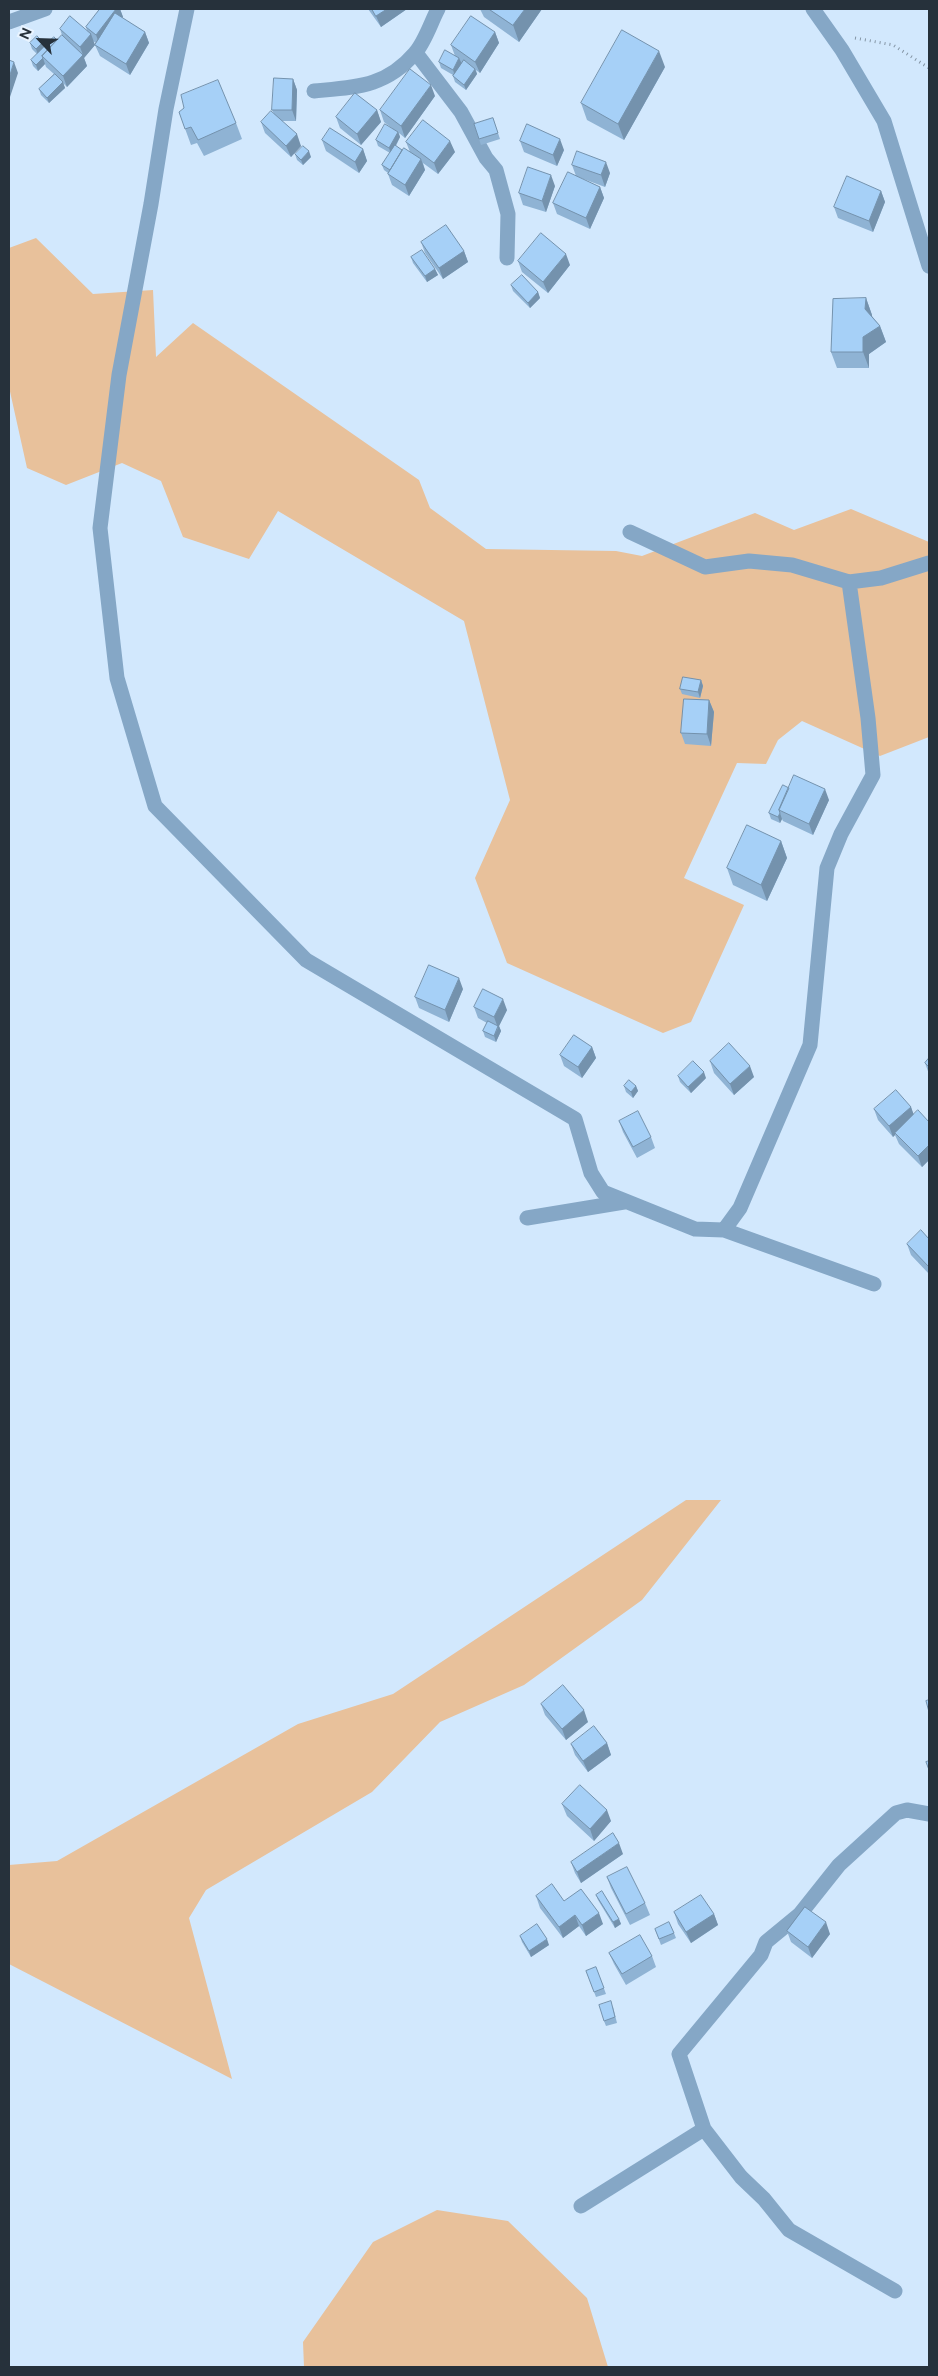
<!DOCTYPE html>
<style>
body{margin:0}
#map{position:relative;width:938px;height:2376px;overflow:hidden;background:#d2e8fd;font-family:Figtree,sans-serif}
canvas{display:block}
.frame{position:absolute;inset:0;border:10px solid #26313b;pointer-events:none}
.north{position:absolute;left:15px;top:15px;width:50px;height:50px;-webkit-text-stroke:4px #e9f4ff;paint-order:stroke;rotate:294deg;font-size:14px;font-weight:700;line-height:20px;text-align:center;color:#26313b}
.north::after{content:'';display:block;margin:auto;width:18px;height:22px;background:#26313b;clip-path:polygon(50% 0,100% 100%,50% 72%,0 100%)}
</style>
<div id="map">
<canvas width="938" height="2376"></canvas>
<div class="frame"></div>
<div class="north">N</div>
</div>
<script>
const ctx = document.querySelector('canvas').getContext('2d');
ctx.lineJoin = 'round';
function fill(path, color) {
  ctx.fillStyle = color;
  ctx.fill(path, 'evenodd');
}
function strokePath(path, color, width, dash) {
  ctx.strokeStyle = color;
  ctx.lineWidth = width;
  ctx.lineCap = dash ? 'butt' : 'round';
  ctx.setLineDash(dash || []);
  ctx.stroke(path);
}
fill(new Path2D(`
 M36 238 93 294 153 290 156 357 193 323 419 480 430 508 486 549 616 551 642 556 755 513 794 530 851 509 929 542V737L880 756 802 721 778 740 766 764 737 763 684 878 744 905 691 1022 663 1033 507 963 475 878 510 800 464 621 278 511 249 559 183 537 161 481 122 463 66 485 27 468 9 387V248Z
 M686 1500H721L642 1600 524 1685 440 1722 372 1792 206 1890 189 1918 232 2079 9 1964V1865L57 1861 298 1724 393 1694Z
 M437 2210 508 2221 587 2298 608 2367H304L303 2342 373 2242Z`), '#e8c19b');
strokePath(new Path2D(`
 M855 38 893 45 929 68`), '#8495a5', 3, [1, 4]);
strokePath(new Path2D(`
 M187 9 166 109 151 204 119 375 100 528 117 678 155 806 306 960 575 1119 591 1173 603 1192 695 1229 724 1230 740 1208 810 1045 827 868 841 834 873 775 868 718 849 582
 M813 9 842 50 884 121 929 266
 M9 22 45 9
 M416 53 461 112 486 158 496 170 508 214 507 258
 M314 91C356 87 386 87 415 53 425 42 431 22 438 9
 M630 532 705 567 749 561 792 565 849 582 881 578 929 563
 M527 1218 624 1202
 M724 1230 874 1284
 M581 2206 704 2129
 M895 2291 789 2230 764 2199 741 2177 704 2129 679 2054 761 1955 766 1942 800 1914 839 1865 896 1813 907 1810 929 1814`), '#85a7c6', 15);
fill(new Path2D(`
 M100 9H120L123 17 122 18 145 32 149 43 130 75 100 56 95 45 96 43 93 41 95 45 84 58 87 66 67 87 63 83 65 88 49 103 41 95 39 89 54 74 46 67 45 64 38 71 33 66 31 60 37 54 32 49 30 43 43 42 45 46 57 40 62 35 60 29 87 31 86 27Z
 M368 9H407L381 27Z
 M480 9H542L519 42 484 17Z
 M495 32 499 43 480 73 476 70 477 74 466 90 455 82 453 76V75L441 68 439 62 455 56 451 45Z
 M665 67 624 140 587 120 581 103Z
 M293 79 297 90 296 121H282L301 146 291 157 265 133 261 122 274 114 272 110Z
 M435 96 405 138 399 133 400 137 396 146 402 150 410 152 406 142 455 152 438 174 423 163 425 170 409 196 392 185 388 174V173L384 170 382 165 390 153 378 146 376 140 393 129 384 122 380 110Z
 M377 110 381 122 361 145 340 128 336 117Z
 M179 112 236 123 242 139 204 156 197 143 191 145Z
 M493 118 500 139 481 145 474 124Z
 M322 140 363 149 367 161 359 173 326 151Z
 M520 141 564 150 557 166 524 152Z
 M295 154 311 157 303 165 297 160Z
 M572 165 610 173 605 187 578 177 600 187 604 198 590 229 557 214 553 203 576 176Z
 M555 186 546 212 523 205 519 193Z
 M881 191 885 202 873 232 838 218 834 207Z
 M421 242 464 251 468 262 443 279 425 253Z
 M411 257 435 269 438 275 427 282 413 263Z
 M518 261 570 265 548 293 522 272Z
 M511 285 538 292 540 298 530 308 513 291Z
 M866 298 872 315V316L880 326 886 342 869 354V368H837L831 352Z
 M701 680 703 686 700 698 682 694 680 689Z
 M709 700 714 712 711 746 685 744 681 733Z
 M789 788 829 800 813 835 783 821 782 819 780 823 771 819 769 813Z
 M781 841 787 858 767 901 733 885 727 868Z
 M463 989 449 1022 419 1008 415 997Z
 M474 1007 507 1010 499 1026 501 1031 496 1042 485 1037 483 1031 487 1023 478 1018Z
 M592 1047 596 1058 582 1078 564 1066 560 1055Z
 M929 1058V1074L925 1063Z
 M710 1061 754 1077 734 1095 714 1073Z
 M678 1076 706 1078 691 1093 680 1082Z
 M624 1086H636L638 1091 633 1098 626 1092Z
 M911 1107 913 1114 929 1122V1160L922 1167 899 1144 895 1135 893 1137 878 1120 874 1109Z
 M619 1121 651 1137 655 1148 637 1158 623 1132Z
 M929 1239V1274L911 1255 907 1244Z
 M541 1704 588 1722 566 1740 545 1715Z
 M607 1743 611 1755 588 1772 575 1755 571 1744Z
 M562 1804 611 1821 594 1841 567 1816Z
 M623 1854 581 1883 575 1873 571 1862Z
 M607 1877 645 1903 650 1915 630 1925 611 1888Z
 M596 1895 619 1919 621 1924 615 1928 598 1900Z
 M536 1896 564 1901 603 1924 586 1936 579 1926 563 1938 540 1908Z
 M674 1912 714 1914 718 1925 691 1943 678 1924Z
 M655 1929 674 1933 676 1938 661 1945Z
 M787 1931 830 1934 812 1958 791 1942Z
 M520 1936 549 1945 531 1957 522 1942Z
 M609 1953 652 1956 656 1967 626 1985 614 1964Z
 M596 1967 606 1994 596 1997 586 1971Z
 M613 2007 617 2023 606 2026 604 2021Z`), '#8fb3d4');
fill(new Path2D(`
 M116 9H120L123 17 100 46 96 35Z
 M387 9H407L381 27 376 16Z
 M525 9H542L519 42 513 25Z
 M145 32 149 43 130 75 126 64Z
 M495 32 499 43 480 73 475 62Z
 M91 34 95 45 84 58 87 66 67 87 63 76 83 55 80 47Z
 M43 42 45 48 38 55 36 49Z
 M659 51 665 67 624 140 618 124Z
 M43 58 45 64 38 71 36 65Z
 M459 58 462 64 455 76 453 70Z
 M14 62 18 73 9 100V78Z
 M475 69 477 74 466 90 464 85Z
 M293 79 297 90 296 121 292 110Z
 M63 82 65 88 49 103 47 98Z
 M431 85 435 96 405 138 401 126Z
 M377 110 381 122 361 145 357 134Z
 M398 132 400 137 391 154 389 148Z
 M297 134 301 146 291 157 286 146Z
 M560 139 564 150 557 166 553 155Z
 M450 141 455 152 438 174 434 163Z
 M363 149 367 161 359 173 355 162Z
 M309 151 311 157 303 165 301 160Z
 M421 159 425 170 409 196 405 185Z
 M606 162 610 173 605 187 601 175Z
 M551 175 555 186 546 212 542 201Z
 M600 187 604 198 590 229 586 218Z
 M881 191 885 202 873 232 869 221Z
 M464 251 468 262 443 279 439 268Z
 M566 254 570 265 548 293 543 282Z
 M435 269 438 275 427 282 425 276Z
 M538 292 540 298 530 308 528 303Z
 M866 298 872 315 871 325 865 309Z
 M880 326 886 342 869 354V368L863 352V337Z
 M701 680 703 686 700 698 698 692Z
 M709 700 714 712 711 746 707 734Z
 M825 789 829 800 813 835 809 824Z
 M780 813 782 819 780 823 778 817Z
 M781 841 787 858 767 901 761 885Z
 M459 978 463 989 449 1022 445 1010Z
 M503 999 507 1010 499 1026 501 1031 496 1042 494 1036 498 1028 494 1017Z
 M592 1047 596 1058 582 1078 578 1067Z
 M750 1066 754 1077 734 1095 730 1084Z
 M704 1072 706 1078 691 1093 688 1087Z
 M636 1086 638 1091 633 1098 631 1092Z
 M911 1107 915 1118 895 1133V1135L893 1137 889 1126Z
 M929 1145V1160L922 1167 918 1156Z
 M584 1710 588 1722 566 1740 562 1729Z
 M607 1743 611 1755 588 1772 583 1761Z
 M607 1810 611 1821 594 1841 590 1829Z
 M619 1843 623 1854 581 1883 577 1872Z
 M599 1913 603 1924 586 1936 582 1925Z
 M714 1914 718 1925 691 1943 686 1932Z
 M575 1915 579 1926 563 1938 559 1927Z
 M619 1919 621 1924 615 1928 613 1922Z
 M826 1922 830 1934 812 1958 808 1947Z
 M547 1939 549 1945 531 1957 529 1951Z`), '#7492ad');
const building = new Path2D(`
 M100 9H116L96 35 86 27Z
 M372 9H387L376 16Z
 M489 9H525L513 25Z
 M115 13 145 32 126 64 95 45Z
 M70 16 91 34 80 47 60 29Z
 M471 16 495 32 475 62 451 45Z
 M622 30 659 51 618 124 581 103Z
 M62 35 83 55 63 76 42 56Z
 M37 36 43 42 36 49 30 43Z
 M54 37 57 40 42 56 43 58 36 65 31 60Z
 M445 50 459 58 453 70 439 62Z
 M9 60 14 62 9 78Z
 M464 60 475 69 464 85 453 76Z
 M410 69 431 85 401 126 380 110Z
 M55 74 63 82 47 98 39 89Z
 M274 78 293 79 292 110H272Z
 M218 80 236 123 198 140 191 127 185 129 179 112 184 108 181 95Z
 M355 93 377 110 357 134 336 117Z
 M271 111 297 134 286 146 261 122Z
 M493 118 498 133 479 139 474 124Z
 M423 120 450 141 434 163 406 142Z
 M385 124 398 132 389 148 376 140Z
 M527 124 560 139 553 155 520 141Z
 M330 128 363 149 355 162 322 140Z
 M395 145 402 150 390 170 382 165Z
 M303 146 309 151 301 160 295 154Z
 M404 148 421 159 405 185 388 174Z
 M577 151 606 162 601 175 572 165Z
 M528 167 551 175 542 201 519 193Z
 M568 172 600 187 586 218 553 203Z
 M847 176 881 191 869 221 834 207Z
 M446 225 464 251 439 268 421 242Z
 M541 233 566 254 543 282 518 261Z
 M422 250 435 269 425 276 411 257Z
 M522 275 538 292 528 303 511 285Z
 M866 298 865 309 880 326 863 337V352H831L833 299Z
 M683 677 701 680 698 692 680 689Z
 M684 699 709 700 707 734 681 733Z
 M794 775 825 789 809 824 779 810Z
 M783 785 789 788 779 810 780 813 778 817 769 813Z
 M747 825 781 841 761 885 727 868Z
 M429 965 459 978 445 1010 415 997Z
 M483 989 503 999 494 1017 474 1007Z
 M488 1021 498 1026 494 1036 483 1031Z
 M574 1035 592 1047 578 1067 560 1055Z
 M729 1043 750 1066 730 1084 710 1061Z
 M929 1058V1067L925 1063Z
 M693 1061 704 1072 688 1087 678 1076Z
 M629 1080 636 1086 631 1092 624 1086Z
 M896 1090 911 1107 889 1126 874 1109Z
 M918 1110 929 1122V1145L918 1156 895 1133Z
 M638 1111 651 1137 633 1147 619 1121Z
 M921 1230 929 1239V1267L907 1244Z
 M563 1685 584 1710 562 1729 541 1704Z
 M929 1700V1712L926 1701Z
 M594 1726 607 1743 583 1761 571 1744Z
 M929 1761V1770L926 1762Z
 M580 1785 607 1810 590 1829 562 1804Z
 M613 1833 619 1843 577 1872 571 1862Z
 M627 1867 645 1903 626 1914 607 1877Z
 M552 1884 564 1901 581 1889 599 1913 582 1925 575 1915 559 1927 536 1896Z
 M602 1891 619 1919 613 1922 596 1895Z
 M701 1895 714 1914 686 1932 674 1912Z
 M805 1907 826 1922 808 1947 787 1931Z
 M669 1922 674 1933 659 1939 655 1929Z
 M537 1924 547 1939 529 1951 520 1936Z
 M640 1935 652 1956 622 1974 609 1953Z
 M596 1967 604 1988 594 1992 586 1971Z
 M611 2001 615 2017 604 2021 599 2005Z`);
fill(building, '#a6d0f7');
strokePath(building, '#7492ad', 1);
</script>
